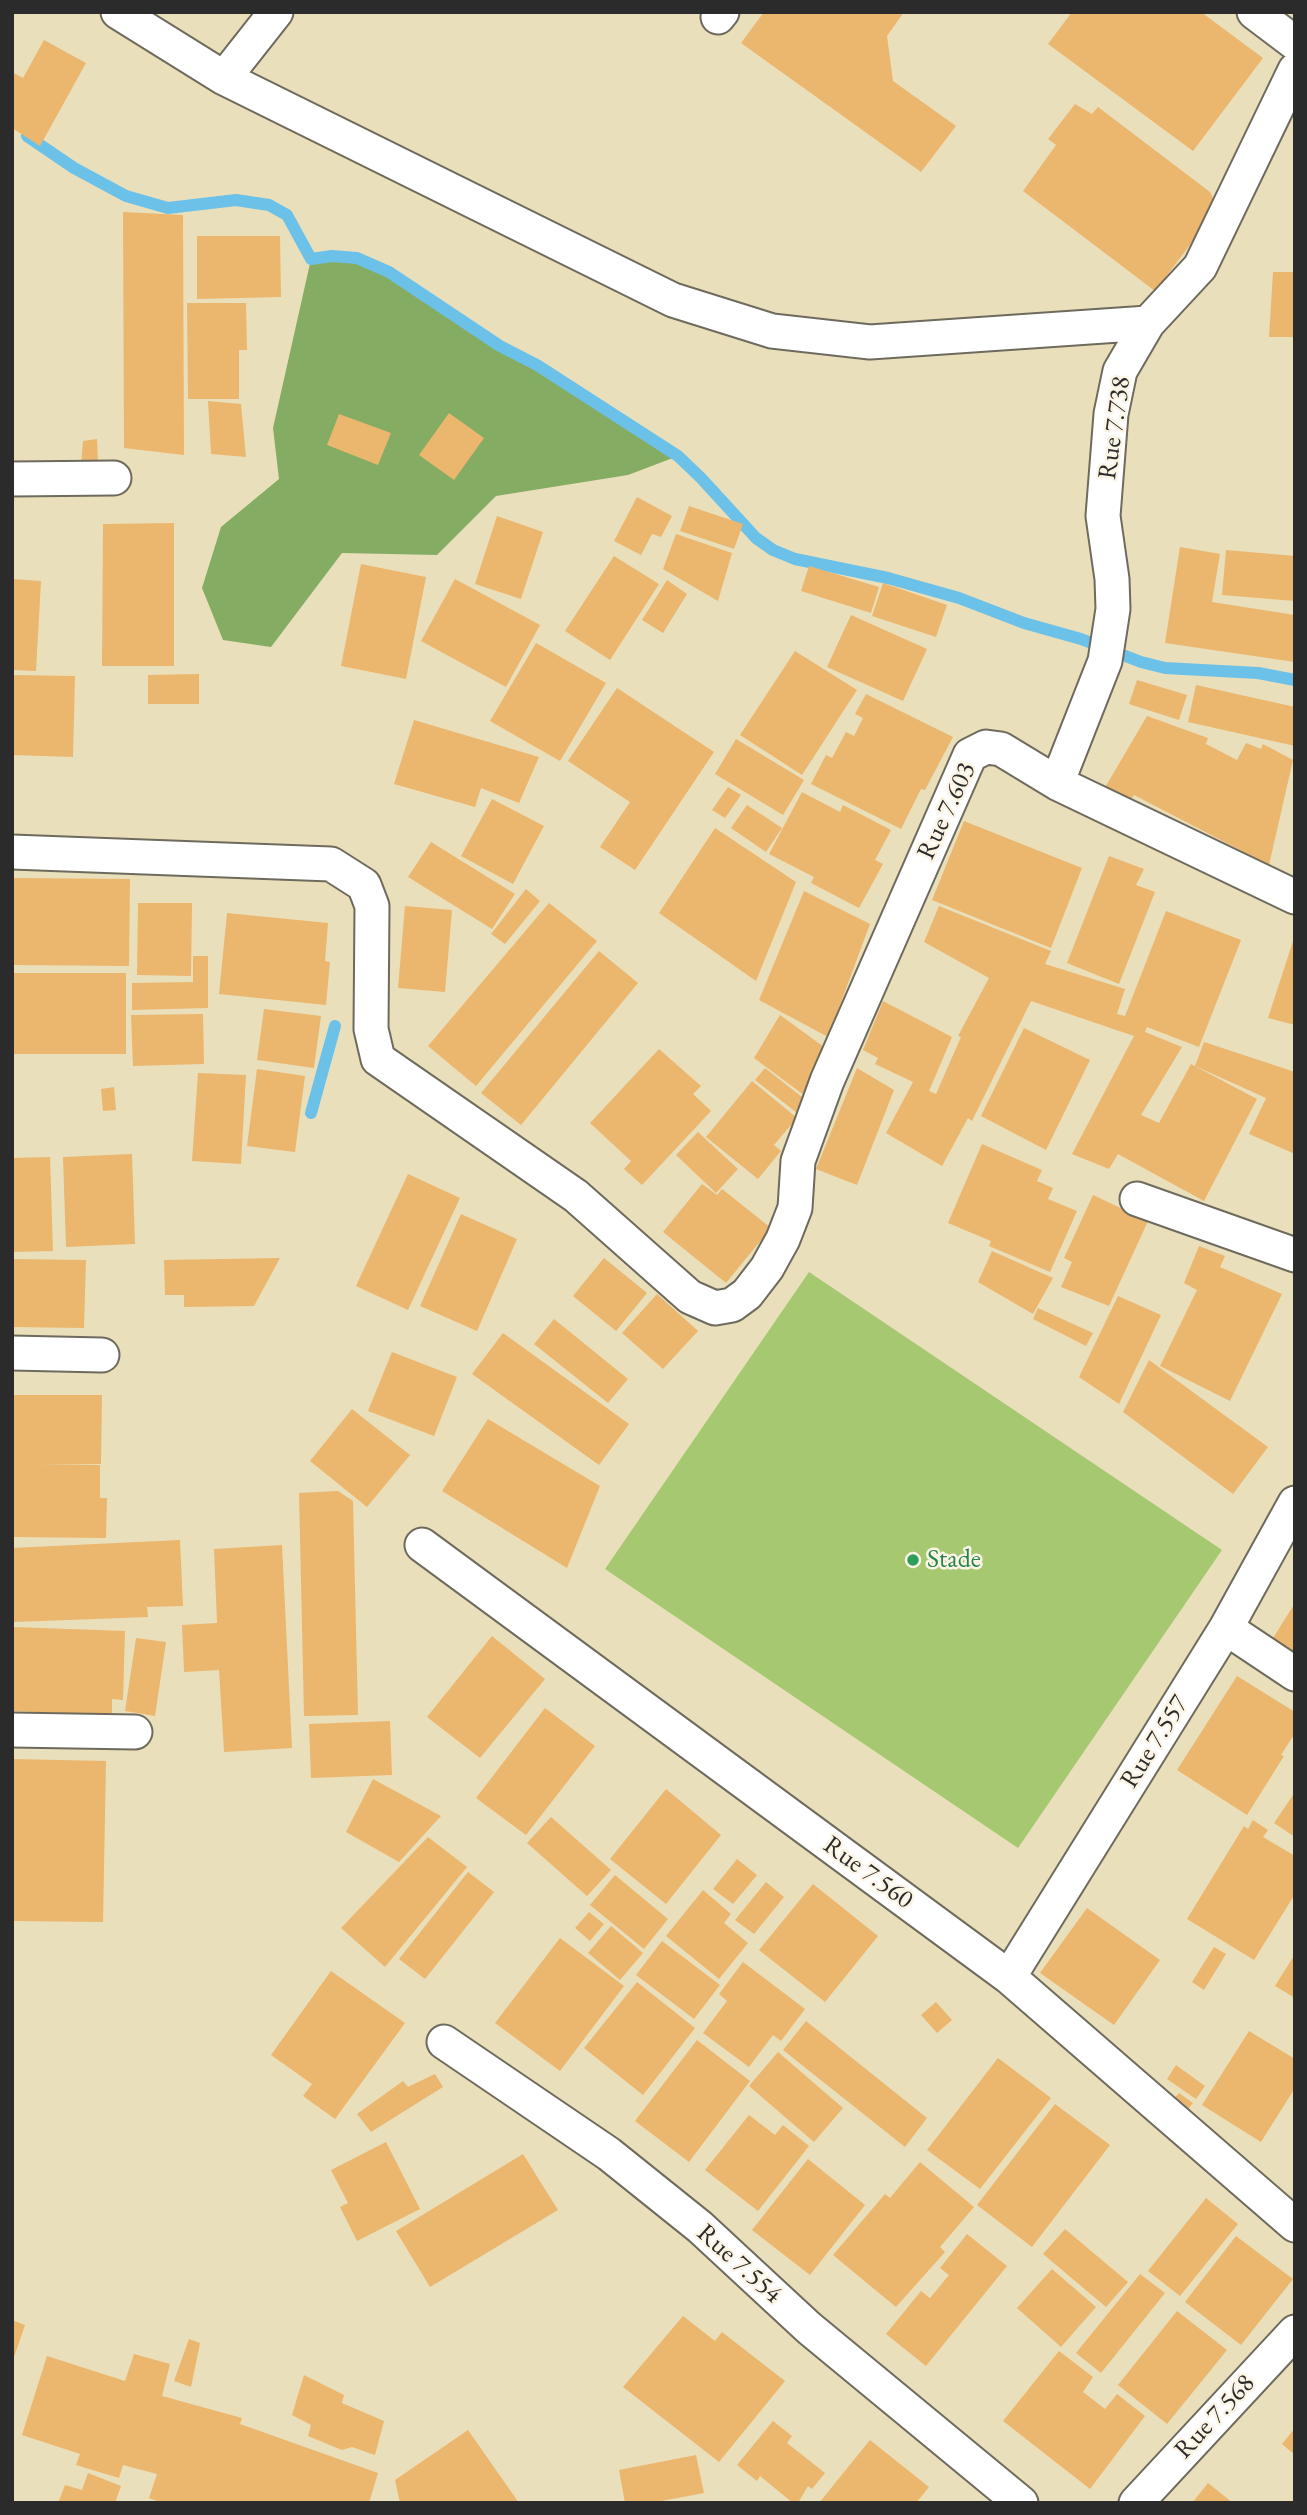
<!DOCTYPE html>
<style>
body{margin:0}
#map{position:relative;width:1307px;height:2515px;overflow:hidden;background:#eadfbb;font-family:"EB Garamond",serif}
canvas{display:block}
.frame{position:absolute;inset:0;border:14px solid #2b2b2b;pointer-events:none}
</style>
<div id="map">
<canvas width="1307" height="2515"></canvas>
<div class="frame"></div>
</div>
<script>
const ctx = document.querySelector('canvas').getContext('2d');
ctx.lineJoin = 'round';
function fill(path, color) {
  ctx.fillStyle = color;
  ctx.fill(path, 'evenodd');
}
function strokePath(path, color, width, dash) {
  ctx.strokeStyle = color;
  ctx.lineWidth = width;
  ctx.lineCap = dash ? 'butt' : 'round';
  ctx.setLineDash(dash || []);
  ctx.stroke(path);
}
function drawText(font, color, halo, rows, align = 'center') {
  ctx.font = font + ' "EB Garamond",serif';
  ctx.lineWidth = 5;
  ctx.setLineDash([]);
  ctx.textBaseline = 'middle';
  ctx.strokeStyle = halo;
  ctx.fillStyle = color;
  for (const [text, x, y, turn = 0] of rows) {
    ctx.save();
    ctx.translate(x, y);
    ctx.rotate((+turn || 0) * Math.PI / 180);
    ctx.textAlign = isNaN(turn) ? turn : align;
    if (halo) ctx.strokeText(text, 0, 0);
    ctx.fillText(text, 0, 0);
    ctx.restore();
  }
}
fill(new Path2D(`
 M809 1272 1222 1550 1018 1848 605 1569Z`), '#a5c871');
fill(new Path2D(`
 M332 256 357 258 389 272 500 346 537 365 678 456 628 475 496 496 437 555 342 553 271 647 223 640 202 588 221 527 279 479 273 428 311 259Z`), '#84ac63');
strokePath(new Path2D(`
 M27 136 74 168 126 196 168 208 236 200 269 205 287 215 311 259 332 256 357 258 389 272 500 346 537 365 678 456 701 478 756 538 773 550 795 559 888 578 959 598 1024 623 1081 639 1141 662 1165 668 1258 673 1295 680
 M311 1113 335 1026`), '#6cc1e8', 12);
fill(new Path2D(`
 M764 12H904L887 36 893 81 956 126 921 172 741 43Z
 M1072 12H1201L1263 58 1193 151 1048 44Z
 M44 40 86 63 40 146 12 128V72L23 78Z
 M1075 104 1092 114 1098 107 1210 192 1218 208 1155 291 1023 191 1056 145 1048 139Z
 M123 212 183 215 184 455 124 448Z
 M197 236H280L281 297 197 299Z
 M1273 272H1295V337H1269Z
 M187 303H246L247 350H239V399H188Z
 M208 401 241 404 246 457 211 454Z
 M449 413 484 438 454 480 419 455Z
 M339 414 391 433 378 465 327 445Z
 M97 439 98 464 81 465 83 441Z
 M637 497 672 516 661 537 652 534 641 555 614 541Z
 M689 506 743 524 734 549 680 531Z
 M497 516 543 532 521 599 475 584Z
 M174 523V666H102L103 524Z
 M676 534 732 553 718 601 663 569Z
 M1180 547 1220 554 1212 602 1295 615V662L1165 643Z
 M1226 550 1295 556V601L1222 595Z
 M614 556 659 584 610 660 565 631Z
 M361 564 426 577 406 679 341 666Z
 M809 566 879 587 871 613 801 591Z
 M12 579 41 581 36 671 12 670Z
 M455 579 540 625 506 687 421 641Z
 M667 580 687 594 663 633 642 620Z
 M883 583 947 605 936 637 872 616Z
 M851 615 927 649 903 701 827 667Z
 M536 643 606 683 560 761 490 721Z
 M795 651 857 690 802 775 740 735Z
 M199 674V704H148V675Z
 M12 675 75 676 73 757 12 755Z
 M1137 680 1187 695 1179 720 1129 704Z
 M1196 685 1295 707V746L1188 722Z
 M617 688 714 752 635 870 600 847 630 802 568 761Z
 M866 694 953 737 925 790 921 789 901 829 811 784 826 755 832 758 846 732 854 736 863 718 855 714Z
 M1147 716 1208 738 1206 744 1237 760 1246 743 1261 749 1263 744 1293 760 1269 865 1134 795 1128 805 1103 791Z
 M414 720 539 757 519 803 481 788 475 807 394 784Z
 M736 739 804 780 783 815 715 774Z
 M728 787 741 795 725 818 712 810Z
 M802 792 840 812 843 805 891 830 875 860 883 864 859 908 811 883 814 877 769 854Z
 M492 799 544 826 513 884 461 856Z
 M747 805 782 828 766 852 731 828Z
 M964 821 1082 868 1051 948 932 900Z
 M715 828 796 882 756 981 659 913Z
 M431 842 515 894 492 929 408 877Z
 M1109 856 1144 869 1136 885 1155 892 1119 984 1067 963Z
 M12 878 130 879 129 966 12 965Z
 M526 889 540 901 505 944 491 934Z
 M804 891 870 924 828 1037 759 1000Z
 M138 903H192L191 976 137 975Z
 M549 903 597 941 476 1086 428 1046Z
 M405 906 452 910 445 992 398 988Z
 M939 906 1051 951 1045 964 1125 989 1117 1014 1125 1016 1166 911 1241 940 1199 1047 1147 1027 1145 1032 1182 1047 1141 1115 1159 1123 1191 1064 1257 1099 1204 1201 1118 1154 1109 1169 1072 1154 1134 1036 1031 1001 972 1121 968 1118 942 1166 886 1133 913 1082 875 1064 878 1058 863 1050 883 1001 952 1037 929 1091 936 1094 961 1037 958 1036 989 978 924 942Z
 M227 913 328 923 325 961 330 962 326 1005 219 994Z
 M1294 938H1295V1025L1268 1018Z
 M599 951 638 983 521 1125 481 1093Z
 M193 956H208V1008L132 1010V983L193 982Z
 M12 973H126V1054H12Z
 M264 1009 321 1016 314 1068 257 1060Z
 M203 1014 204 1064 133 1066 131 1015Z
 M780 1015 835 1055 812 1101 754 1058Z
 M1024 1028 1090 1060 1046 1150 981 1116Z
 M1204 1042 1295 1072V1154L1249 1134 1266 1098 1195 1066Z
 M659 1049 701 1086 693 1094 711 1111 642 1185 624 1169 631 1161 590 1123Z
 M765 1068 816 1108 806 1120 755 1080Z
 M857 1068 894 1090 857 1185 816 1169Z
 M257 1069 305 1076 295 1152 247 1146Z
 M198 1073 246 1075 241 1164 192 1161Z
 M752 1081 797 1118 774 1145 781 1151 758 1179 706 1137Z
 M114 1087 116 1110 103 1111 101 1089Z
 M698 1132 738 1169 716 1193 676 1155Z
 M982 1144 1042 1170 1037 1181 1053 1188 1048 1199 1077 1211 1050 1272 989 1246 991 1241 948 1223Z
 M132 1154 135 1244 66 1247 63 1157Z
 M50 1157 53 1251 12 1252V1158Z
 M408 1174 460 1198 408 1310 356 1286Z
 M702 1184 717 1195 722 1189 771 1228 726 1283 663 1232Z
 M1093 1195 1148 1221 1109 1306 1061 1287 1072 1262 1064 1258Z
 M461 1214 517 1239 477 1331 420 1306Z
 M1199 1246 1225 1256 1220 1267 1282 1294 1230 1401 1160 1366 1197 1290 1184 1283Z
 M992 1251 1053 1278 1033 1314 978 1282Z
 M280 1258 254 1306 184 1307V1295H165L164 1260Z
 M604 1258 647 1293 616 1331 573 1296Z
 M12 1259 86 1260 84 1328 12 1327Z
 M657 1294 698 1331 663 1369 622 1333Z
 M1118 1296 1161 1315 1119 1404 1079 1377Z
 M1038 1308 1093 1333 1086 1346 1033 1319Z
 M554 1319 628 1379 608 1403 534 1344Z
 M503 1333 629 1424 599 1465 472 1374Z
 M392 1352 457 1377 434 1436 368 1411Z
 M1149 1360 1268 1447 1233 1494 1123 1412Z
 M12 1395H102L101 1464 39 1465H100V1498H107L106 1538 12 1537Z
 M352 1409 410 1455 367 1507 310 1461Z
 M488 1419 600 1486 567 1568 442 1491Z
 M338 1491 353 1501 358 1715 304 1716 299 1493Z
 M180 1540 183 1606 147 1607 148 1617 14 1622 12 1548Z
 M282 1545 292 1748 224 1752 219 1670 184 1672 182 1625 217 1623 214 1549Z
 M1295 1603V1659L1270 1643Z
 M12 1627 125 1631 123 1700 112 1699V1715L12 1711Z
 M492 1636 545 1679 480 1758 427 1717Z
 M136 1638 166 1642 155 1716 125 1711Z
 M1237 1676 1295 1712V1733L1281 1755 1284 1756 1247 1815 1177 1770Z
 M545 1708 595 1746 526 1835 476 1798Z
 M390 1721 392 1775 311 1778 309 1724Z
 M12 1759 106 1761 103 1922 12 1921Z
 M373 1779 441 1816 399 1862 346 1832Z
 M666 1789 721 1835 666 1904 610 1859Z
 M1295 1792V1837L1274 1823Z
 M551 1817 611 1870 587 1896 527 1843Z
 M1253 1820 1268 1830 1263 1837 1295 1856V1894L1254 1960 1187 1919 1244 1826 1248 1829Z
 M428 1837 467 1867 385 1967 341 1928Z
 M737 1859 757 1875 733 1904 713 1889Z
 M468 1872 494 1892 425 1979 399 1959Z
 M615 1875 668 1919 644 1949 590 1905Z
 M766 1882 784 1897 754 1934 735 1920Z
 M813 1884 878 1936 825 2002 759 1950Z
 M703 1890 731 1914 724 1923 748 1943 719 1979 666 1936Z
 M1087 1908 1160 1960 1114 2025 1040 1973Z
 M589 1912 604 1924 590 1941 575 1928Z
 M611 1926 643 1953 620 1980 588 1953Z
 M560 1938 624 1986 560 2071 495 2023Z
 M662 1941 720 1985 694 2019 636 1975Z
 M1214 1947 1226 1954 1204 1990 1192 1982Z
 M1295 1954V1998L1275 1986Z
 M743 1962 805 2009 781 2041 773 2035 749 2067 703 2033 727 2001 719 1994Z
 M331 1971 405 2023 335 2119 303 2096 312 2084 271 2055Z
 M637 1982 695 2028 643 2095 584 2048Z
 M936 2002 952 2020 937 2033 921 2015Z
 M806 2021 927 2118 905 2147 783 2050Z
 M1249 2031 1295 2059V2088L1261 2142 1202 2105Z
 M697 2040 750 2081 689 2162 635 2121Z
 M778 2052 843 2108 814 2142 749 2086Z
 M998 2058 1051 2098 980 2189 927 2150Z
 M1176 2065 1205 2086 1196 2099 1167 2079Z
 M435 2074 443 2087 371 2132 357 2114 403 2081 408 2087Z
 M1179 2093 1193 2103 1185 2113 1171 2102Z
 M1055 2104 1110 2145 1032 2247 977 2205Z
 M749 2115 775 2135 783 2125 809 2146 758 2211 705 2170Z
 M386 2142 420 2209 357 2241 340 2207 348 2203 331 2170Z
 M523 2154 558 2210 430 2287 396 2231Z
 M808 2159 865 2205 810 2275 752 2230Z
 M920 2162 974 2207 940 2247 945 2252 896 2307 833 2255 885 2194 890 2198Z
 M1206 2198 1238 2224 1180 2296 1148 2271Z
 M1065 2229 1128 2282 1106 2307 1043 2254Z
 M967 2234 1007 2266 926 2366 886 2334 921 2291 930 2298 949 2275 940 2268Z
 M1236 2236 1293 2279 1241 2345 1185 2302Z
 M1052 2269 1096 2307 1061 2347 1017 2308Z
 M1140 2274 1165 2293 1101 2373 1076 2353Z
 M1177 2311 1227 2350 1167 2424 1118 2385Z
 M683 2316 715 2341 722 2332 785 2381 719 2462 623 2387Z
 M12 2320 25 2325 13 2360H12Z
 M189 2339 200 2343 191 2387 174 2381Z
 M1059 2351 1093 2377 1083 2392 1105 2409 1117 2394 1145 2416 1090 2489 1003 2421Z
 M134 2354 170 2364 162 2396 242 2418 240 2424 378 2473 369 2503H162L149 2498 157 2474 123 2465 119 2478 76 2465 80 2454 22 2435 47 2356 125 2381Z
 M304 2375 344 2395 342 2403 384 2421 375 2455 352 2447 342 2450 308 2436 311 2425 292 2415Z
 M773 2421 792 2436 787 2443 825 2473 812 2489 808 2486 798 2503H793L760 2476 757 2481 737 2465Z
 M1295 2428V2455L1282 2444Z
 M468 2430 519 2503H400L395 2480Z
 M870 2440 929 2487 916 2503H819Z
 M696 2455 704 2493 651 2503H625L619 2470Z
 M88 2473 121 2486 115 2503H58L65 2485 82 2490Z
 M1208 2483 1233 2503H1192Z`), '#ebb66e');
const street = new Path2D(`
 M118 12 224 78 673 300 772 331 870 342 1148 323
 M1254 12 1295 43
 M718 17 722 12
 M224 78 276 12
 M12 479 114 478
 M1057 783 1105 661 1113 609 1112 579 1103 516 1111 414 1120 371 1148 323 1200 267 1295 70
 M12 852 331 864 364 885 372 906 371 1029 378 1059 576 1196 690 1297 715 1308 732 1305 747 1294 767 1268 783 1239 795 1208 798 1161 827 1081 970 755 986 747 1001 749 1057 783 1295 897
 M1137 1199 1295 1255
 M12 1353 102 1355
 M422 1545 1009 1977 1295 2225
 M1226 1628 1295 1674
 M12 1730 135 1732
 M1009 1977 1226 1628 1295 1503
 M444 2042 609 2154 700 2227 809 2328 1021 2503
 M1136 2503 1295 2332`);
strokePath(street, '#6e6a5d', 37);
strokePath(street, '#fff', 33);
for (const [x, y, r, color] of [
 [913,1560,7,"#2e9e5b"]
]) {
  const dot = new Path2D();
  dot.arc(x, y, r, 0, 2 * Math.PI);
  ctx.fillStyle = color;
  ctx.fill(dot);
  strokePath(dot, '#fcf5e5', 2.5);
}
drawText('26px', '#2b2b2b', '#fcf5e5', [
 ["Rue 7.738",1115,428,-82],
 ["Rue 7.603",947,811,-65],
 ["Rue 7.557",1155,1742,-58],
 ["Rue 7.560",868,1873,36],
 ["Rue 7.554",739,2264,42],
 ["Rue 7.568",1215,2417,-47]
]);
drawText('26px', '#27864d', '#fcf5e5', [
 ["Stade",927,1560]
], 'left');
</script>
